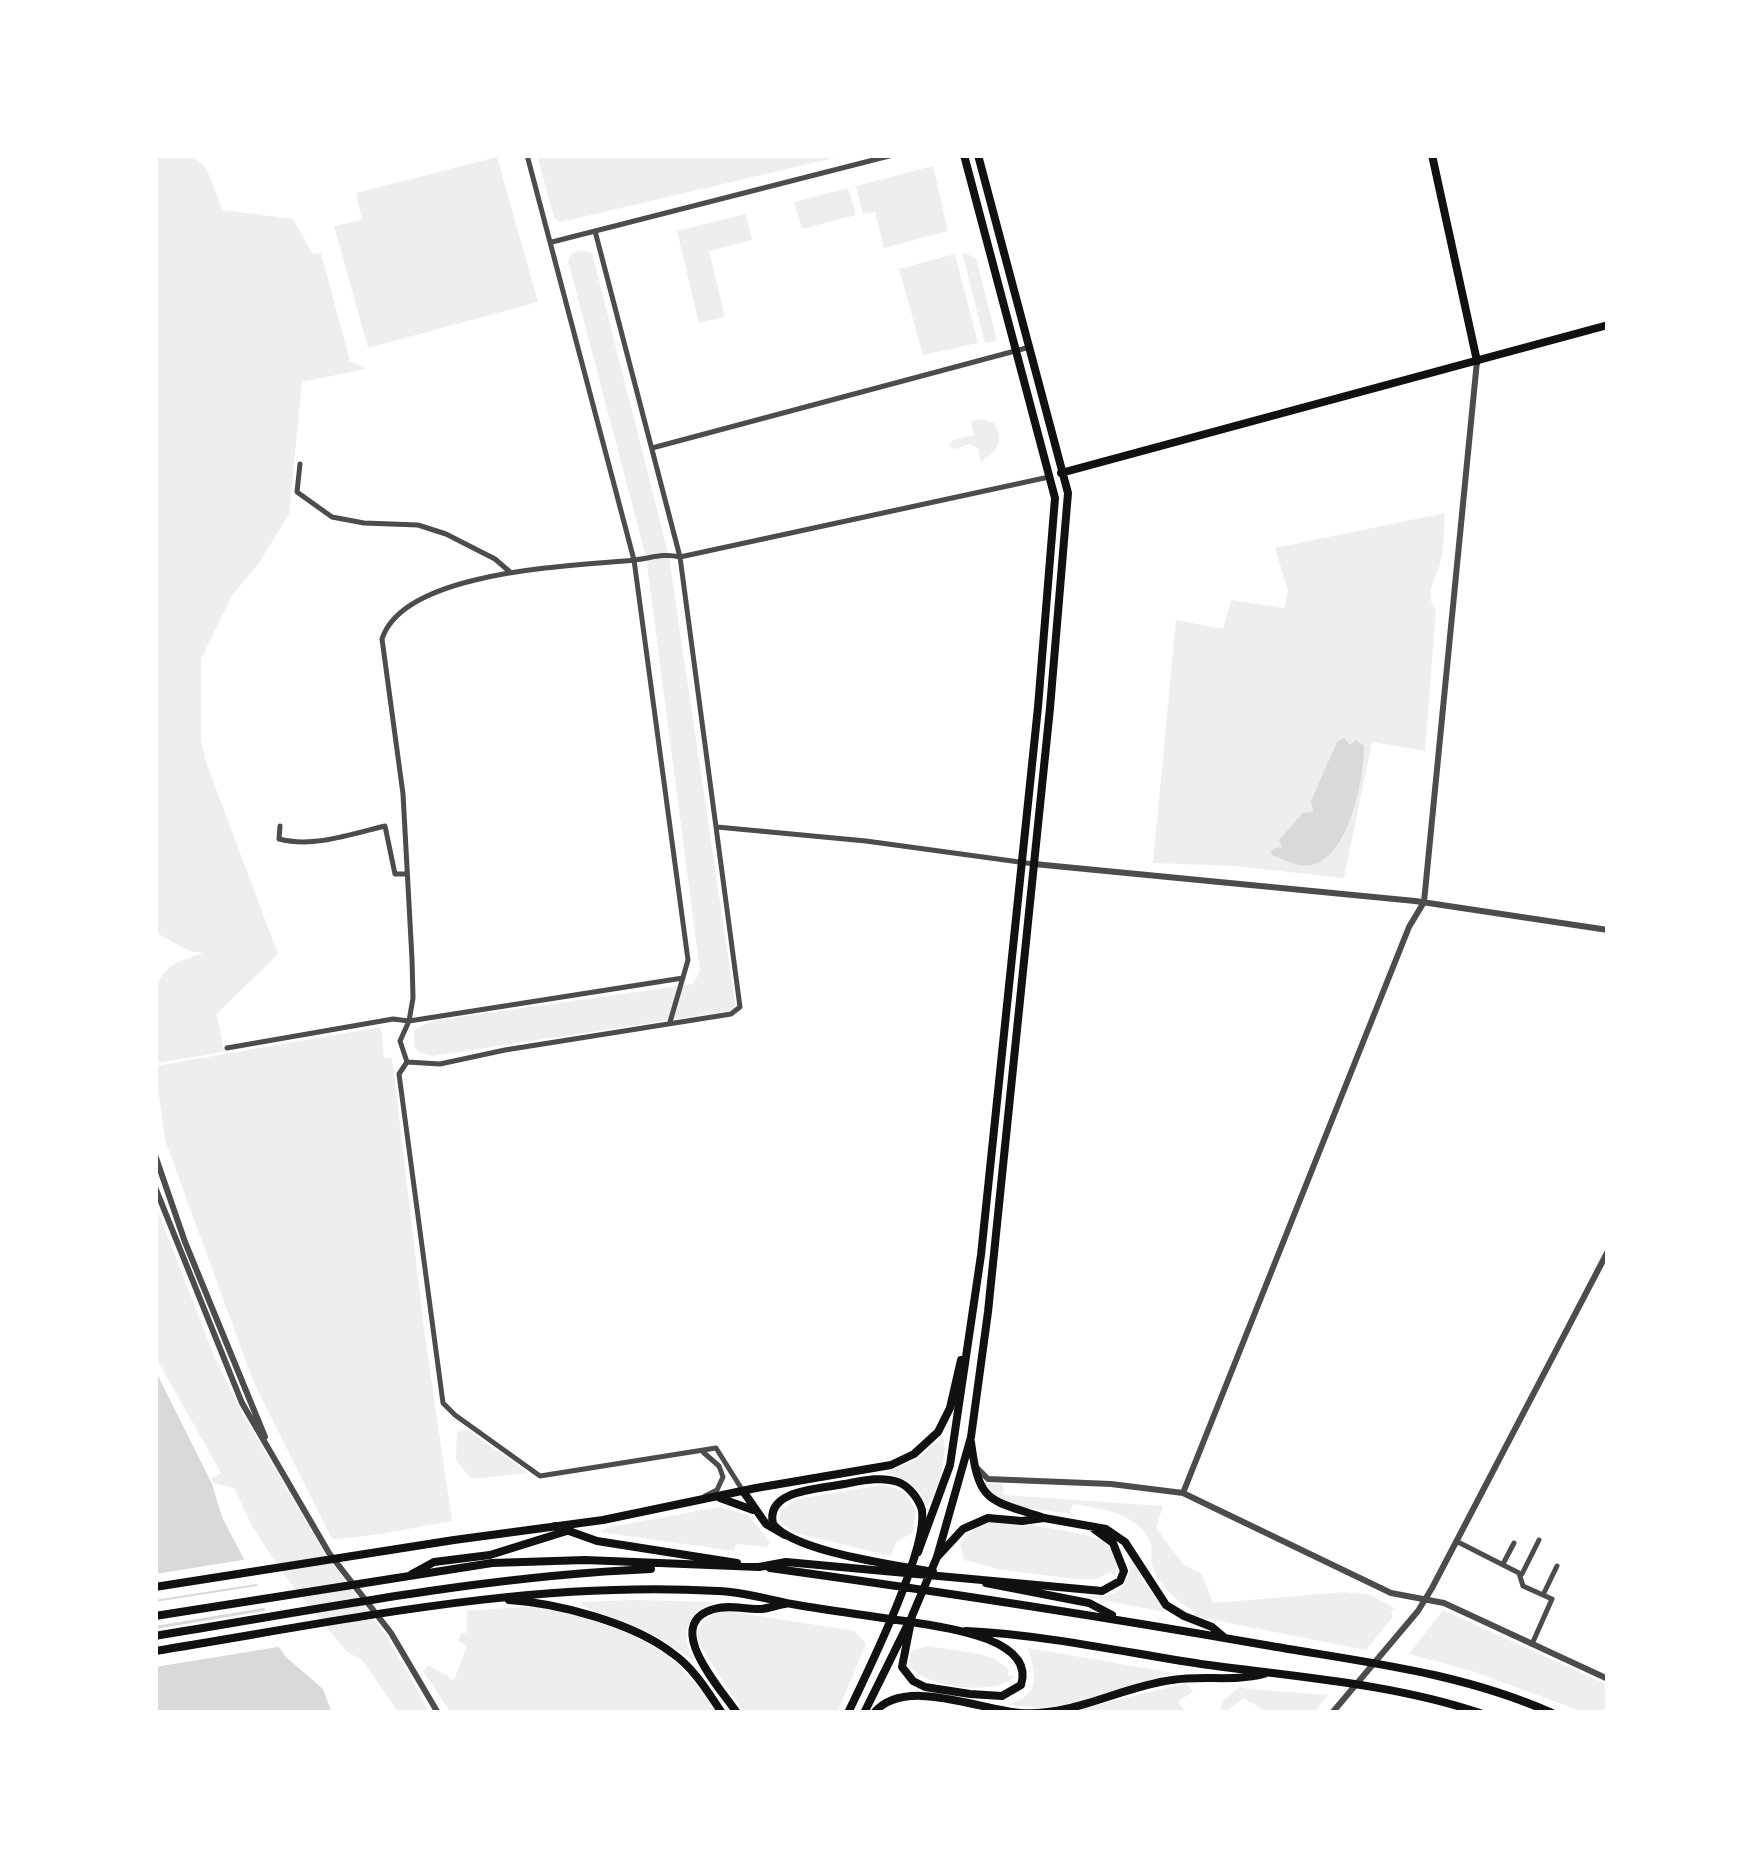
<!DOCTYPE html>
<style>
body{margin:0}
#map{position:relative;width:1763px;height:1868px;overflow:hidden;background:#fff;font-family:Manrope,sans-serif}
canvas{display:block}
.frame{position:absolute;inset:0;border:158px solid #fff;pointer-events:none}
</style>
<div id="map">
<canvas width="1763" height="1868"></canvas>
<div class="frame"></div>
</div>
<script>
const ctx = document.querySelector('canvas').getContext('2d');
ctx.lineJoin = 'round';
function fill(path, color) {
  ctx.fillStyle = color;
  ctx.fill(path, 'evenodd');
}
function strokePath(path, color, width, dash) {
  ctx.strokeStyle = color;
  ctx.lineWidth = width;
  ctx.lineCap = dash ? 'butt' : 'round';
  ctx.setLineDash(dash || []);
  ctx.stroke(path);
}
fill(new Path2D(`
 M155 155C211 155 203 162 223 210L293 219 313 254 321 253 350 361 366 369 302 382 289 514 259 563 233 594 201 659V740L207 765 278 954 217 1014 224 1052 156 1063C155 1037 146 988 167 970 177 960 190 958 203 953L189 951 155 932Z
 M537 155H847L561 222 554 218Z
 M497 157 538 302 368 348 334 226 362 220 356 193Z
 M933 166 948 231 884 248 875 212 863 214 856 186Z
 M848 188 856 215 802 229 794 202Z
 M746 214 752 240 709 251 725 317 699 323 677 231Z
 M580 250 592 253 669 557 736 1010 432 1056 418 1052 414 1045V1030L432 1021 693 984 700 971 646 557 568 261 571 254Z
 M962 252 976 258 997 340 985 343Z
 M955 254 978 343 923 355 899 269Z
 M982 419 994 423C1005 442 997 450 981 462L978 448 969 444 956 449 949 446 953 440 974 435 971 421Z
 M1445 513C1444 529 1444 548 1440 564 1435 581 1424 593 1436 611L1425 751 1372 742 1344 878 1234 866 1153 863 1176 620 1223 629 1231 600 1284 608 1288 591 1275 548Z
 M381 1027 384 1058H392L424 1328 452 1521C415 1527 368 1538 332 1539L253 1381 165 1140 155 1066Z
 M155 1204 215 1358 241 1411 325 1554 387 1637 430 1713H399L362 1660 347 1652 284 1575 253 1528 234 1488 213 1483 211 1479 221 1473 155 1356Z
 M465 1430 472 1433 528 1473 471 1479 456 1460 457 1432Z
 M943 1436C949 1453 937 1494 927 1507 918 1485 907 1478 884 1473L917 1459Z
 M983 1483 1003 1484V1495L1163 1506 1156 1528 1184 1565 1202 1574 1213 1603 1345 1592 1371 1595 1394 1608 1391 1612 1393 1617 1366 1650 1193 1616 1195 1611C1175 1601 1160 1586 1152 1565 1150 1557 1153 1549 1150 1541 1137 1513 1099 1508 1073 1504L1070 1514C1039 1509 1004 1510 983 1483Z
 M883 1485 904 1491 916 1511 912 1533 896 1542 891 1556 795 1533 779 1521 781 1510 797 1499Z
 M719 1507 748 1515 770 1542 767 1547 736 1544 734 1551 600 1532 606 1528Z
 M988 1522C1011 1522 1084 1531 1102 1541 1115 1549 1120 1562 1115 1576L1110 1572 1097 1579H1076L1002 1570 964 1560 960 1543 968 1533Z
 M1131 1557 1146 1585 1165 1609 1164 1612 1062 1592C1101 1599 1129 1603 1131 1557Z
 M634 1600 714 1602C686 1613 680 1635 694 1661L656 1636 580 1605 583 1602Z
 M535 1606C575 1612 641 1633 672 1659 690 1674 703 1694 716 1713H451L423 1671 428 1665 454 1680 467 1646 458 1641 461 1633H467V1611Z
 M1443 1610 1608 1685V1713H1586L1475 1672 1409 1654Z
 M728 1611 855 1631 866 1644 837 1713H744L698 1642C695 1623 710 1612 728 1611Z
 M927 1646 980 1654 993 1658 1008 1669V1675L1015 1676C997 1697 920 1688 908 1663L912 1651Z
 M1028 1648 1175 1673 1067 1705 1037 1708 1007 1705C1043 1694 1035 1675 1028 1648Z
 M1187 1683 1193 1692 1178 1701 1186 1713H1063Z
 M1240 1687 1248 1689 1328 1695 1313 1713H1270L1243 1698 1225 1713H1219L1224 1700Z`), '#eee');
fill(new Path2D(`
 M1344 738 1350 745 1356 740 1364 746C1364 778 1349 858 1311 865 1298 868 1284 859 1272 855L1271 851 1278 847 1283 849 1279 840 1303 813 1313 812 1311 801 1337 742Z
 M155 1370 212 1484 222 1517 259 1588 273 1639 286 1657 323 1689 332 1713H155Z`), '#d9d9d9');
fill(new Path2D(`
 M249 1559 262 1583 155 1600V1574Z
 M263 1585 269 1607 155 1626V1602Z
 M270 1610 284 1646 155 1667V1629Z`), '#fff');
strokePath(new Path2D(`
 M527 155 634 560 688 960 670 1022
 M552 242 893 155
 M652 448 1030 347
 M300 464 297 492 332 517 364 523 418 525 446 534 495 559 510 572
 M280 826 279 839C313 848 352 834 385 826L395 874H406
 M717 827 866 841 1034 864
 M227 1048 393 1019 409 1021 683 978
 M407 1062 440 1064 505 1050 731 1014 740 1007 680 557 595 231
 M703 1452 719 1466 723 1477 717 1490 705 1496
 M743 1491 716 1448 540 1476 455 1415 443 1403 399 1074 407 1062 400 1041 409 1021 413 998 412 959 403 794 382 639C404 570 574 566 635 560 652 558 663 553 680 557L1049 477
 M1456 1541 1519 1573 1523 1586 1552 1599 1532 1644
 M1503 1564 1514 1543
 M1522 1574 1539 1540
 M1543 1595 1557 1566`), '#4c4c4c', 5);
strokePath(new Path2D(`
 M1034 864 1415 901 1608 930
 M155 1155 185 1242 265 1437
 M155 1187 242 1403 329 1553 391 1633 438 1713
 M976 1467 988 1479 1111 1484 1183 1493 1391 1593 1444 1603 1608 1679
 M1183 1493 1409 927 1424 902 1477 361
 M1332 1713 1418 1611 1432 1588 1608 1251`), '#4c4c4c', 6);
strokePath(new Path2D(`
 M1432 155 1477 361
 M1061 473 1608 325
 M971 1442C979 1505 989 1499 1044 1518
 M743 1491 766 1524 785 1535
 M720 1498 753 1510
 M918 1552 950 1465 981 1255 1038 707 1055 498 964 155
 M937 1557 971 1437 988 1312 1050 708 1068 493 978 155
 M412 1574 434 1562 490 1555 570 1530
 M155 1587 454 1540 603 1520 756 1488 891 1465 914 1454 938 1432 950 1408 961 1360`), '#111', 8);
strokePath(new Path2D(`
 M555 1526 597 1541 737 1563
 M770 1568C936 1591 1100 1616 1265 1645 1363 1662 1460 1672 1552 1713
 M986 1583 1089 1603 1112 1615
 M509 1600C558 1603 633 1623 672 1653 694 1668 708 1692 722 1713
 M155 1616 492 1563 585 1560 759 1567 786 1562 1102 1591 1120 1581 1124 1571 1113 1543 1094 1529
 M966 1631C1046 1635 1123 1652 1201 1664 1295 1677 1390 1683 1480 1713
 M155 1636C320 1609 484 1576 651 1569
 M155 1651C341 1621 528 1580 718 1591 743 1592 767 1599 792 1604 832 1611 872 1616 911 1622 943 1627 1036 1638 1021 1685L1002 1696 970 1694 925 1687 913 1681 902 1667 912 1616 937 1557 963 1529 988 1518 1022 1521 1044 1518 1106 1529 1125 1542 1166 1605 1184 1616 1212 1627 1225 1638
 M737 1713C722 1690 660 1624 714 1609 730 1604 746 1610 762 1609 769 1608 778 1605 785 1604
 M848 1713C867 1673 928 1550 922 1510 919 1499 909 1486 898 1482 881 1476 861 1481 844 1484 821 1489 765 1489 773 1524 794 1552 897 1565 933 1572
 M864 1713 910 1620
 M874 1713C904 1676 980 1710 1021 1713 1075 1716 1120 1687 1172 1680 1203 1675 1233 1682 1264 1674`), '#111', 8);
</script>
